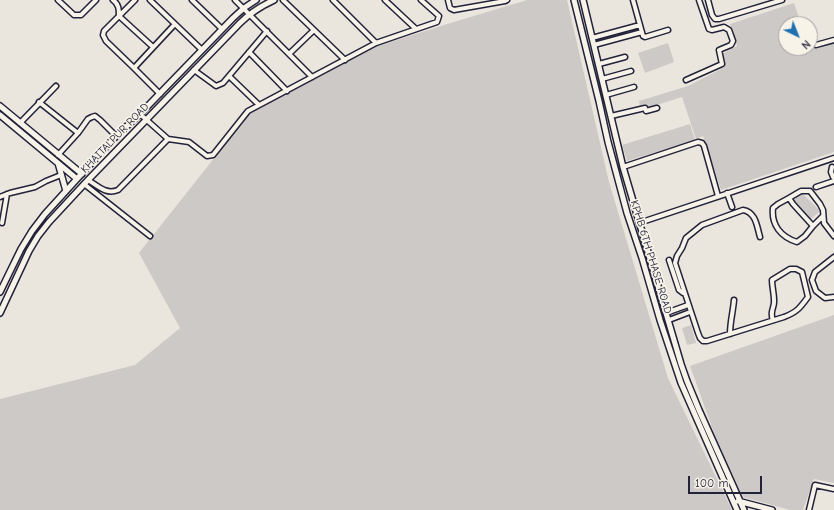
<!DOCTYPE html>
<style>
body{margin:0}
#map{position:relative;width:834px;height:510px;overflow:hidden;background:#eae6de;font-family:"Comic Neue",sans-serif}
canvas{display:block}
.north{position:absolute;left:778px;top:16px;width:40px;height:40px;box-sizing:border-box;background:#f7f3e8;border:1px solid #a29fa3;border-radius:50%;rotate:137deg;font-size:11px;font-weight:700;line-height:16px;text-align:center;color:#22223b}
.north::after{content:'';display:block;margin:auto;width:14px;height:18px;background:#1f6fb2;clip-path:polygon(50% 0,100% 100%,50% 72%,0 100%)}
.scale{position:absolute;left:688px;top:476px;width:74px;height:18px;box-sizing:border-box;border:2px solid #22223b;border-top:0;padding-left:5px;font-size:12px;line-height:14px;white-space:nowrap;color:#22223b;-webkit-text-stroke:3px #f7f3e8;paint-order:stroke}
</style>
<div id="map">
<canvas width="834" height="510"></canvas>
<div class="north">N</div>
<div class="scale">100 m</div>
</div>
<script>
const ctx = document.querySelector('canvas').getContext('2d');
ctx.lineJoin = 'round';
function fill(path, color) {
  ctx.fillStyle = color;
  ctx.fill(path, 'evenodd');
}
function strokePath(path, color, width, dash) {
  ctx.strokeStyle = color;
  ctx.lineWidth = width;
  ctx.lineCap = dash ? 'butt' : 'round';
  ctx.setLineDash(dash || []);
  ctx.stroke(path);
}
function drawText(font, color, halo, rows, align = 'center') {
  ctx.font = font + ' "Comic Neue",sans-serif';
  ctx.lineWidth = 3.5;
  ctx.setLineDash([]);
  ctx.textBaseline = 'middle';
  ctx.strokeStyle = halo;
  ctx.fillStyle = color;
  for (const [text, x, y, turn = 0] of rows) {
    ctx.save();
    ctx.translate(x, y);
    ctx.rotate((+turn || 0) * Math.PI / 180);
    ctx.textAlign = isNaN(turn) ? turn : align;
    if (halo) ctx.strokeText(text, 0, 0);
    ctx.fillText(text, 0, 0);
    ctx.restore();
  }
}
fill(new Path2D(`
 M527 0H567L609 182 668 378 732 510H0V399L135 365 180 328 139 253 249 114 375 47 444 25Z
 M794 3 801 24H786V48H810V47L811 49 833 43 834 45V152L721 190 703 136 696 139 682 97 647 108 646 105 640 107 639 101 688 86 725 67 722 54 737 46 730 24Z
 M668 43 674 62 645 73 638 53Z
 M690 124 695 140 627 161 622 145Z
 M802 193 820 211 811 219 793 201Z
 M834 315V483L814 479 803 510H790L743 497 714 433 690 366Z
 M691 325 696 343 687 345 682 328Z`), '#cdc9c6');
const minor = new Path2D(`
 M58 0 74 15H81L96 0
 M113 0C119 4 119 10 119 16L153 47
 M135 0 104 31 103 35 106 41 134 68 175 24
 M150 0 202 50
 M192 0 222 29
 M235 0 312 77
 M283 0 345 60
 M333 0 376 43
 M385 0 416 29
 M448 0 450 8 454 10 505 1 507 0
 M633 0 643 36 645 37 668 30
 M708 0 712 15 715 19H719L782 0
 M592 38 640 25
 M594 45 642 32
 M816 45 834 40
 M249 52 287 91
 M289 54 314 30
 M599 64 625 57
 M134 68 160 94
 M194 70 216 86 223 83 267 31
 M229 76 259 105
 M602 79 631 71
 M686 80 722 64 719 50 731 45 733 41 729 30 724 27 712 30 709 29 699 0
 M606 95 634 87
 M39 102 78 133
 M140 114 168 139 189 142 207 156 213 155 248 111 376 43 437 22 439 16 421 0
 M611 116 645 108 646 111 657 108
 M20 123 56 86
 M58 155 78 133 88 119 92 117 95 116 100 120 116 136
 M623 167 698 142 702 143 704 146 718 196
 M832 167 831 172 833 177 834 178
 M88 180C98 186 106 195 118 190L168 139
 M84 184 150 236
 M816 187 834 181
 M727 193 732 207
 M0 197 10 193 35 187 46 181 61 175
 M789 198 778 204 773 208C771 225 781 237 797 242L805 236 813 226
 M823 216 813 226 793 204 789 198 801 191H810L820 204 823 210 824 223 834 236
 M2 223 7 194
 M639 223 834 158
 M760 237C757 227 756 212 743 210L702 225 686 238 682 248 677 256 675 263 698 333 700 338 703 341H707L784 317C797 312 800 308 808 297L802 272 796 269H790L772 280C772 287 774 293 774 300 775 308 769 311 773 320
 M834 257 815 272 812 280 816 291 825 298 834 297
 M669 260 679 290 683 293
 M666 313 688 305
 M669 320 690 312
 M730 334C730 322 733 312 734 300
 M809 510 815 485 834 489`);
const tertiary = new Path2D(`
 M574 0 599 101 608 142 627 213 642 258 660 320 681 383 737 510
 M583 0 623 167 681 364 687 381 699 410 744 510
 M0 106 82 174
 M0 115 77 179
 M58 163 66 191
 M0 292 21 249 32 231 45 214 116 136 140 114 233 18 244 8 256 0
 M0 313 29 251 38 236 49 222 88 180 240 23C250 13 261 6 274 0
 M738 501 772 510`);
strokePath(minor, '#22223b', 7);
strokePath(tertiary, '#22223b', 8);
strokePath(minor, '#f7f3e8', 4);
strokePath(tertiary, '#f7f3e8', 5);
drawText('11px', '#22223b', '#f7f3e8', [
 ["KHAITALPUR ROAD",115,138,-46],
 ["KPHB 6TH PHASE ROAD",651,257,73]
]);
</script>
